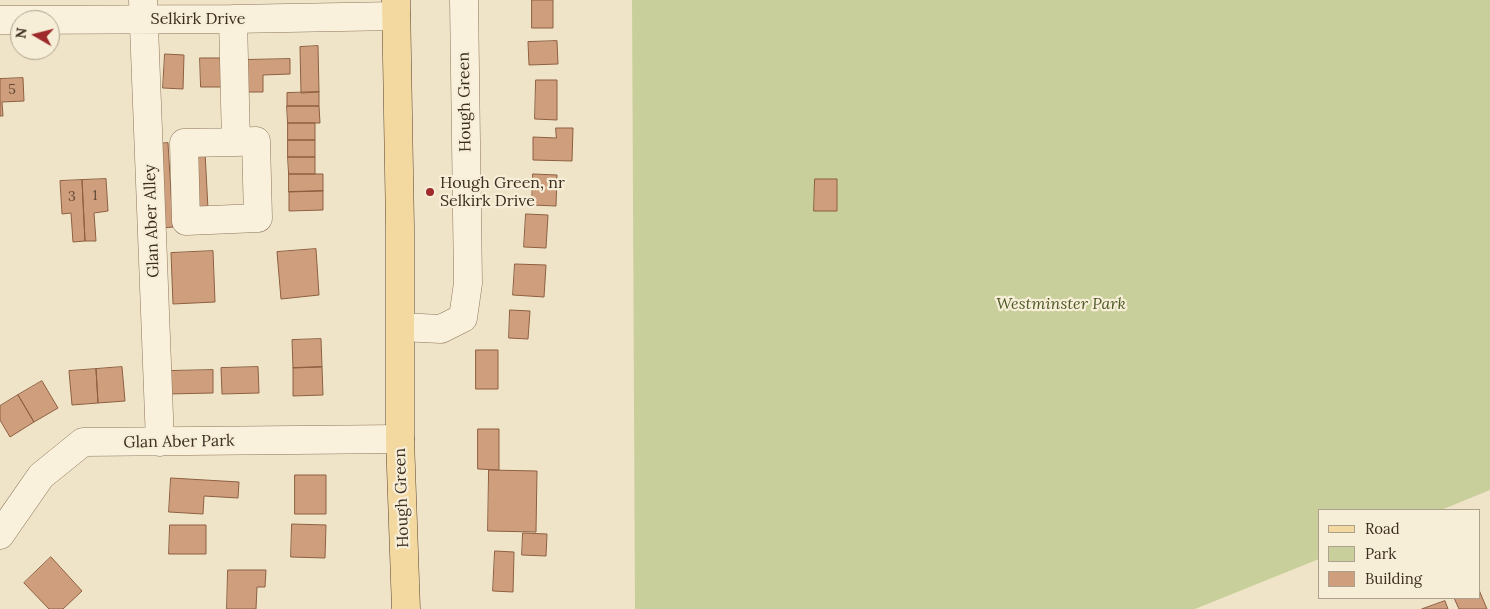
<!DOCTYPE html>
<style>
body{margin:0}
#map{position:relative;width:1490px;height:609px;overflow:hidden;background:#f0e4c8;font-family:Lora,serif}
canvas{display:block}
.legend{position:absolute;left:1318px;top:509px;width:162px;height:90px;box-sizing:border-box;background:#f7eed8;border:1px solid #ada18e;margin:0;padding:6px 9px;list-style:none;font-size:15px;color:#3d2e20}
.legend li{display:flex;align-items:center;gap:10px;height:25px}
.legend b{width:25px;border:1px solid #ada18e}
.north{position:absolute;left:10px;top:10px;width:50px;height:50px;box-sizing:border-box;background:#f7eed8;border:1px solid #ada18e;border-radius:50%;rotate:278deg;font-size:14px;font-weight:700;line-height:20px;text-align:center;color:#3d2e20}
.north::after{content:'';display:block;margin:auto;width:18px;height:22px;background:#9e2a2b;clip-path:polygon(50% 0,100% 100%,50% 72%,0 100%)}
</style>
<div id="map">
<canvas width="1490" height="609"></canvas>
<ul class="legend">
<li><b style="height:6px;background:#f3d9a0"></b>Road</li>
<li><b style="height:14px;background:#c9cf9b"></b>Park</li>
<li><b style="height:14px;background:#cf9f7d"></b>Building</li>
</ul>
<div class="north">N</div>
</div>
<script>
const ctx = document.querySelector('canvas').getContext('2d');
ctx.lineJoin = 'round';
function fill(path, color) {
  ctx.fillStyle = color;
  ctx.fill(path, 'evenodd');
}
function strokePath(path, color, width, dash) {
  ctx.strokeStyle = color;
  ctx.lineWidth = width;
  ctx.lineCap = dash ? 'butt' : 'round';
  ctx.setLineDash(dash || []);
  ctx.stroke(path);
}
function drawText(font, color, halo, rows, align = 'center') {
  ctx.font = font + ' Lora,serif';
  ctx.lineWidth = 4.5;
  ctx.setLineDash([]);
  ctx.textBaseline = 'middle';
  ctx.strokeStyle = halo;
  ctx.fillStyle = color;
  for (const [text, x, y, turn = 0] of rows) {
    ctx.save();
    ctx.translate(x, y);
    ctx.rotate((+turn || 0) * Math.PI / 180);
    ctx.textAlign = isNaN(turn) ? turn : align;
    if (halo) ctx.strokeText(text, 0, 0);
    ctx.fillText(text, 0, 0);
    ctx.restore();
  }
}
fill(new Path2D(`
 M632 0H1490V490L1441 510H1319V559L1195 609H635Z`), '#c9cf9b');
const building = new Path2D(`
 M532 0H553V28H532Z
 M557 41 558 64 529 65 528 42Z
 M318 46 319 92 301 93 300 47Z
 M165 54 184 55 183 89 163 88Z
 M200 58H222V87H201Z
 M290 59V74L263 75V92H243V60Z
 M23 78 24 101 2 102 3 116H0V79Z
 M536 80H557V120L535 119Z
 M319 92V106H287V93Z
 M287 106H319L320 123H288Z
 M288 123H315V140H288Z
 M556 128H573L572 161 533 160V137L556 138Z
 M288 140H315V157H288Z
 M168 143 173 227 161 228 156 144Z
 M205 152 208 209 196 210 194 153Z
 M288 157H315V174H289Z
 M289 174H323V191L289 192Z
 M533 174 557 175 556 206 532 205Z
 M106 179 108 211 94 213 96 241H85L82 180Z
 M815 179H837V211H814Z
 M82 180 85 241 73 242 71 213 62 214 60 181Z
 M323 191V210L289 211V192Z
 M526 214 548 215 546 248 524 247Z
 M316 249 319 295 281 299 277 252Z
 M213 251 215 302 173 304 171 253Z
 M515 264 546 265 544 297 513 295Z
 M510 310 530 311 528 339 509 338Z
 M321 339 322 367 293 368 292 340Z
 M476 350H498V389H476Z
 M122 367 125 401 98 403 96 369Z
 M258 367 259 393 222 394 221 368Z
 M322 367 323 395 293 396V368Z
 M96 369 98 403 72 405 69 371Z
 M213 370V393L168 394V371Z
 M42 381 58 408 34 422 18 395Z
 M18 395 34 422 10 437 0 420V406Z
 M478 429H499V470L478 469Z
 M489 470 537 471 536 532 488 531Z
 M295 475H326V514H295Z
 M171 478 239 482 238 498 204 496 203 514 169 512Z
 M292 524 326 525 325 558 291 557Z
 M170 525H206V554H169Z
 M523 533 547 534 546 556 522 555Z
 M495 551 514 552 513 592 493 591Z
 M51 557 82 591 63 609H49L24 583Z
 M228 570H266L265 587H257L256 609H227Z
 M1479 590 1487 609H1459L1454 598H1479Z
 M1445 601 1448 609H1422Z`);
fill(building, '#cf9f7d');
strokePath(building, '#8d5f41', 1);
const minor = new Path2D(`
 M143 0 160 442
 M233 19 236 142 256 141 258 218 186 221 184 143 236 142
 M0 20 233 19 396 16
 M401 327 441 329 463 318 468 283 464 0
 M0 535 41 476 83 442 400 439`);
const major = new Path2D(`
 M396 0 400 227V439L406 609`);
strokePath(minor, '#8d765c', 29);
strokePath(major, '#5b4430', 29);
strokePath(minor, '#faf1dc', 28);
strokePath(major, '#f3d9a0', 28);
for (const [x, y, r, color] of [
 [430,192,5,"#9e2a2b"]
]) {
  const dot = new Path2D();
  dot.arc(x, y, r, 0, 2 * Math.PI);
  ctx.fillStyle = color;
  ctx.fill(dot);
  strokePath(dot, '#f7eed8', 2);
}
drawText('14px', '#624a37', null, [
 ["5",12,90],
 ["1",95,196],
 ["3",72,197]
]);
drawText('16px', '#3d2e20', '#f7eed8', [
 ["Selkirk Drive",198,19],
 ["Hough Green",465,102,-91],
 ["Glan Aber Alley",152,221,-92],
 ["Glan Aber Park",179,442,-1],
 ["Hough Green",402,498,-92]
]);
drawText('16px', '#3d2e20', '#f7eed8', [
 ["Hough Green, nr",440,183],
 ["Selkirk Drive",440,201]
], 'left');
drawText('italic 16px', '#4d5a26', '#f7eed8', [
 ["Westminster Park",1061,304]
]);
</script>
